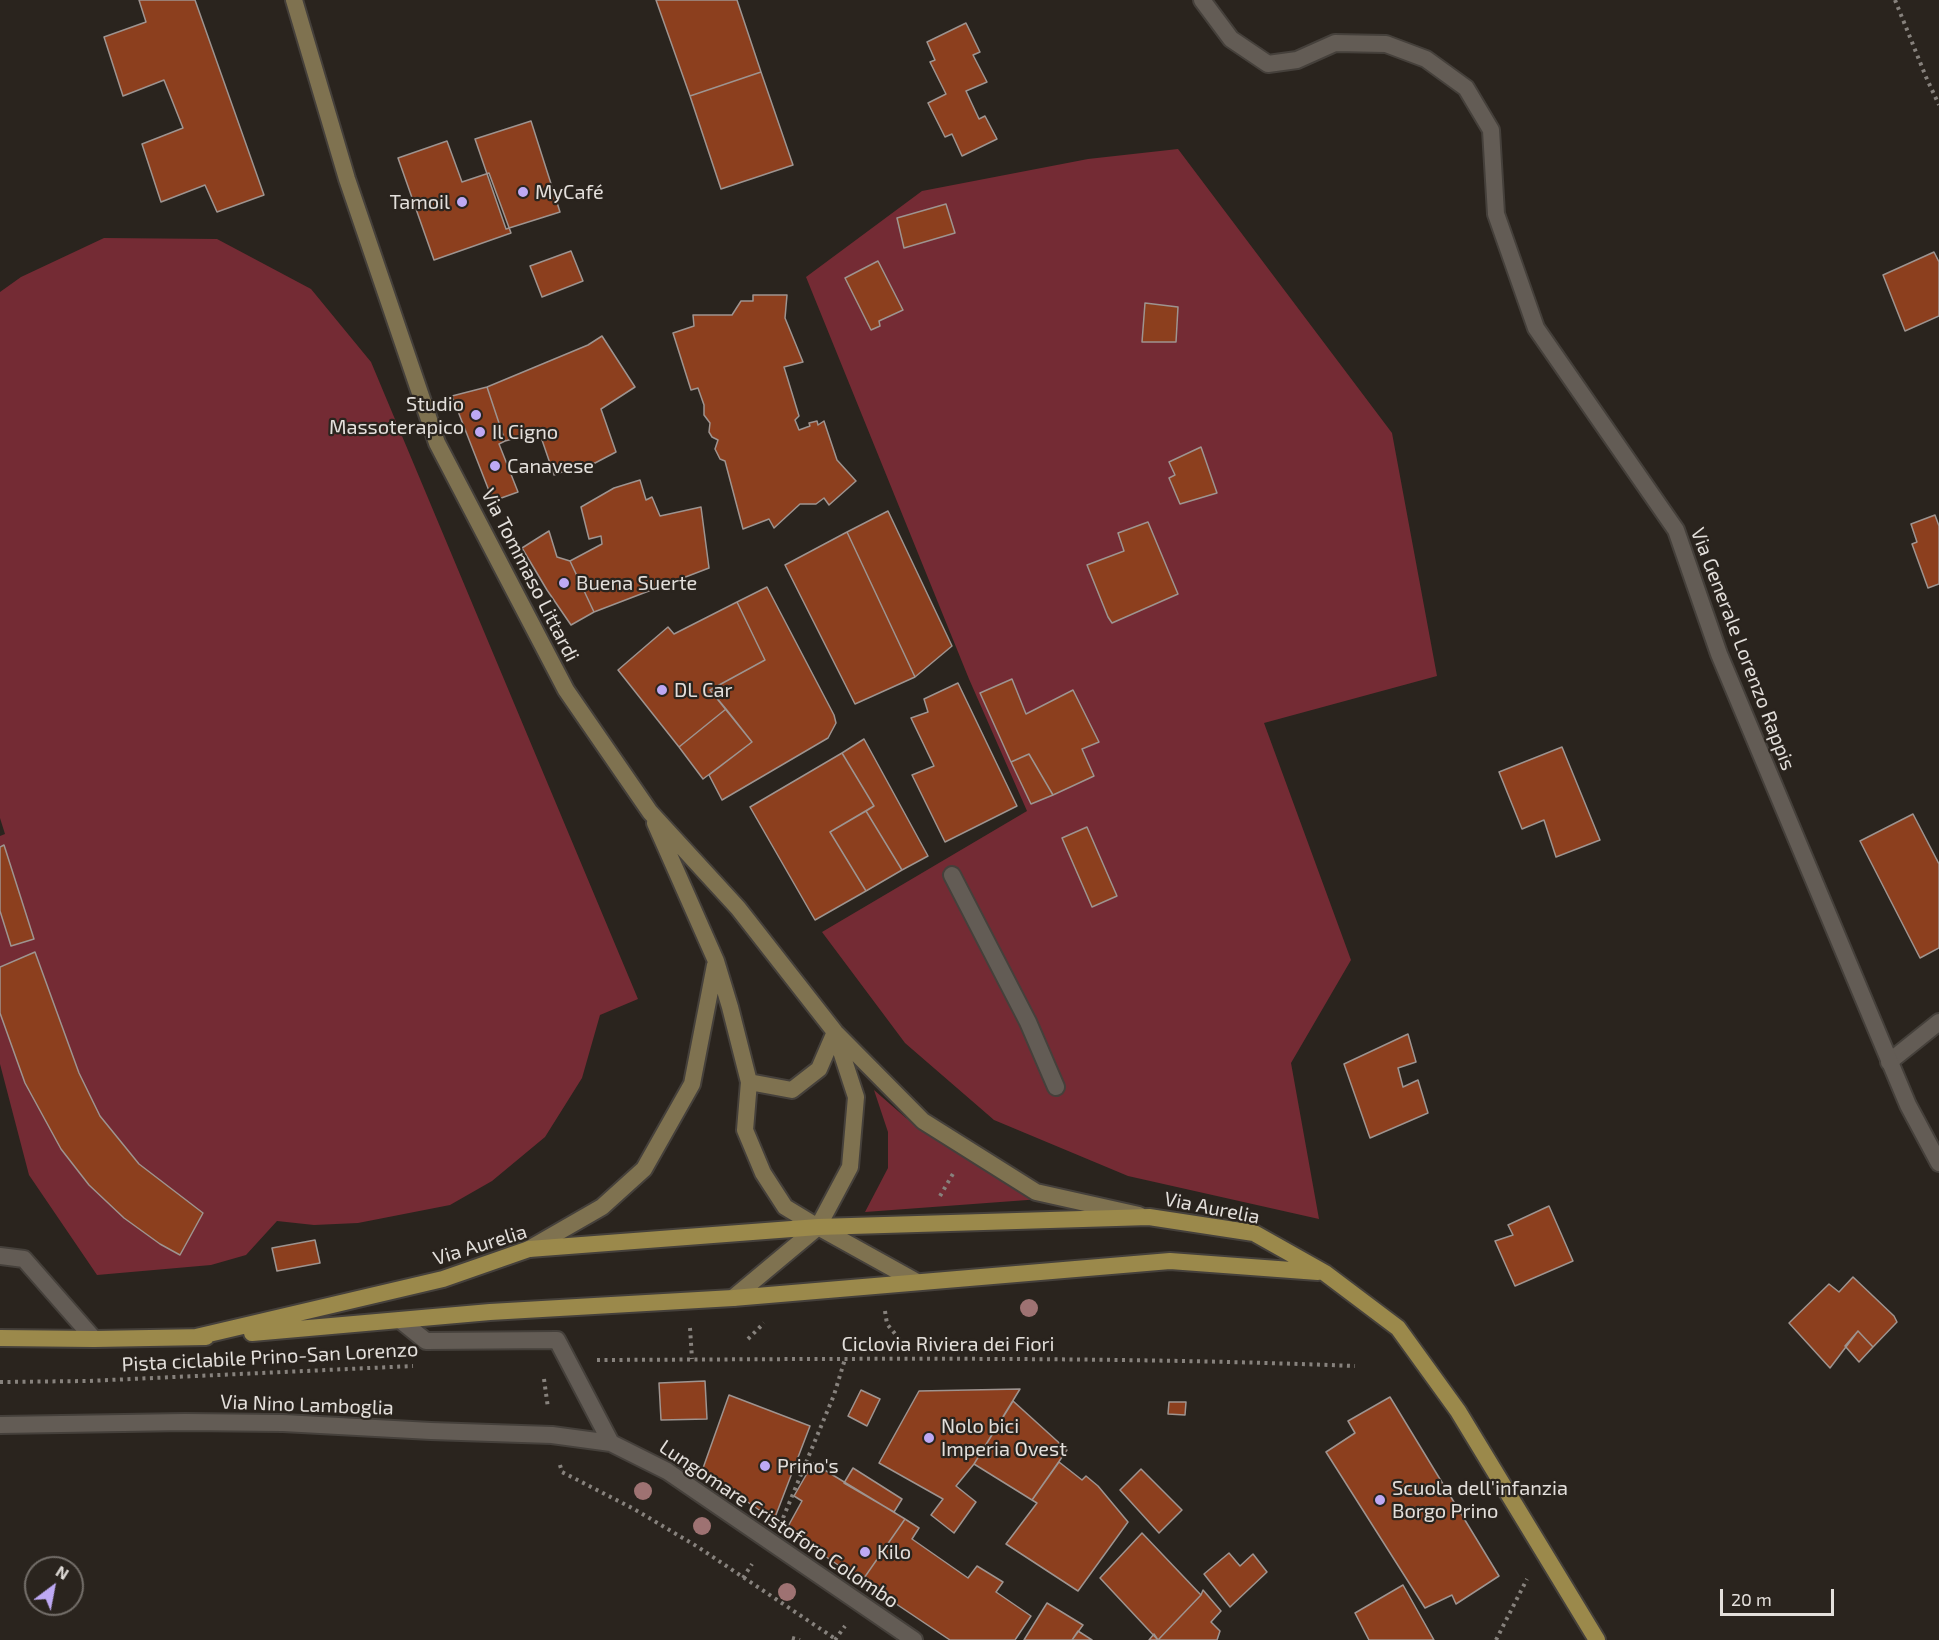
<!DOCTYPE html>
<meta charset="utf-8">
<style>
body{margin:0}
#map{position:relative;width:1939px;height:1640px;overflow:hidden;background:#2a241e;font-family:"Exo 2",sans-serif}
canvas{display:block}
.north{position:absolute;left:24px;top:1556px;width:60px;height:60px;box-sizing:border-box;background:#2a241e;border:2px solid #746f6a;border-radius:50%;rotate:32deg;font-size:16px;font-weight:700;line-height:24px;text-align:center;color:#e3dfdb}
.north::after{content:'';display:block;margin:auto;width:21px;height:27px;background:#bea9f4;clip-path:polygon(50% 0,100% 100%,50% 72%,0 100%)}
.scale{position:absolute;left:1720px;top:1589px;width:114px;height:27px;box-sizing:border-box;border:3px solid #e3dfdb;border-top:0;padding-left:8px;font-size:18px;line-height:21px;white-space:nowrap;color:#e3dfdb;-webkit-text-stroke:4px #2a241e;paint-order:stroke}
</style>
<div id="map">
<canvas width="1939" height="1640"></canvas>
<div class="north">N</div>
<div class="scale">20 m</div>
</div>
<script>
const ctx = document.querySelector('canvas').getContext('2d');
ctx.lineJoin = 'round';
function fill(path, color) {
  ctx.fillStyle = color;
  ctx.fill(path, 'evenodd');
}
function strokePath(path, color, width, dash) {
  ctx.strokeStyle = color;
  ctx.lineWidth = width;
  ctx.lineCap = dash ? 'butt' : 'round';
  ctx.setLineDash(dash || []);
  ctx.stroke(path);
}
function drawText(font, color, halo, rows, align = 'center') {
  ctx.font = font + ' "Exo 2",sans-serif';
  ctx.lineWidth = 4.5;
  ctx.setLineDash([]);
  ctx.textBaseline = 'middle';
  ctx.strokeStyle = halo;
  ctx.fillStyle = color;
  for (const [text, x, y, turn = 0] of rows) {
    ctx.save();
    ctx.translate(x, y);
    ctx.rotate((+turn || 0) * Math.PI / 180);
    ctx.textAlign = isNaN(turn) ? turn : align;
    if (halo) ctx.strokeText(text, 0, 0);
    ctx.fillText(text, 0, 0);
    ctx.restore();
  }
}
fill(new Path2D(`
 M1178 149 1392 433 1437 676 1264 723 1351 960 1291 1063 1319 1219 1128 1176 994 1120 905 1043 822 932 1027 811 969 679 806 277 922 191 1088 159Z
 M104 238 217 239 311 289 371 362 638 999 600 1015 582 1078 545 1137 492 1181 450 1205 358 1223 314 1225 277 1221 246 1255 211 1265 97 1275 29 1175 0 1064V836L5 834 0 818V292L21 277Z
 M874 1090 906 1118 1041 1199 865 1212 888 1168V1132Z`), '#742b34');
const building = new Path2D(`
 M139 0H195L264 195 217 212 205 185 161 202 142 144 183 128 164 80 123 96 104 37 146 22Z
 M656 0H737L761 72 690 96Z
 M966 23 980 52 973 55 987 82 966 91 979 119 985 116 997 139 962 156 952 134 945 137 928 103 946 94 930 62 935 60 927 42Z
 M761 72 793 165 721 189 690 96Z
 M531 121 560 212 506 229 475 139Z
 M447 141 462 182 489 173 511 233 434 260 398 158Z
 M946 204 955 233 904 248 897 218Z
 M571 251 583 281 542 297 530 266Z
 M1934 252 1939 262V316L1905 331 1883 275Z
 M878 261 903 310 879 321 880 326 871 330 845 278Z
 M753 295H787L785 318 803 362 784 367 799 416 795 420 799 430 810 426 809 423 817 421 818 425 824 421 837 460 856 481 829 505 824 498 816 504H800L774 528 769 519 743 529 725 461 720 459 715 449 718 440 712 437 709 432 710 423 704 415V405L698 388 691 390 673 333 694 326 693 315H732L741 301H753Z
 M1145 303 1178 307 1176 342H1142Z
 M602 336 635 387 601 409 616 452 595 463H590L579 469 578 466 554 475 542 440H546L543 431 505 441 487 387 588 345Z
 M487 387 505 441 499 444 518 492 493 501 452 396Z
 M1201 447 1217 493 1180 504 1169 478 1175 475 1169 462Z
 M640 480 646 500 652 497 660 516 701 507 709 568 594 612 570 561 602 544 601 536 589 539 581 507 614 488Z
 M888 511 952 646 915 677 847 532Z
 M1935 515 1939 526V584L1928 588 1912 544 1917 542 1911 524Z
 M1148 522 1178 594 1112 623 1108 617 1087 565 1124 551 1118 533Z
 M549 531 557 557 570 561 594 612 571 625 547 590 522 548Z
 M847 532 915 677 855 704 785 565Z
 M767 587 834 715 836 723 828 738 722 800 709 775 752 742 710 690 765 660 737 602Z
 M737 602 765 660 710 690 726 709 679 747 618 670 668 627 674 634Z
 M1012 679 1026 714 1073 690 1099 742 1082 749 1094 776 1053 795 1029 754 1011 762 980 693Z
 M958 683 1017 806 945 842 912 775 934 766 911 718 928 712 924 699Z
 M726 709 752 742 703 779 679 747Z
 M864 739 928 856 902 870 866 811 874 806 842 753Z
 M1562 747 1600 840 1556 857 1544 820 1522 829 1499 772Z
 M842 753 874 806 830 832 866 891 815 920 750 807Z
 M1029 754 1053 795 1031 804 1011 762Z
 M866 811 902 870 866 891 830 832Z
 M1913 814 1939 864V948L1920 958 1860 841Z
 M1087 827 1117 896 1092 907 1062 838Z
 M4 845 34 939 11 946 0 911V847Z
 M35 952 79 1073 100 1116 139 1164 203 1213 180 1255 160 1244 124 1218 89 1185 61 1149 25 1083 0 1013V967Z
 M1408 1034 1416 1062 1398 1068 1403 1087 1418 1080 1428 1113 1370 1138 1344 1064Z
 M1549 1206 1573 1261 1515 1286 1495 1241 1513 1235 1508 1225Z
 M315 1240 320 1263 277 1271 272 1248Z
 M1853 1277 1894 1316 1897 1322 1873 1347 1858 1331 1830 1368 1789 1323 1829 1284 1839 1292Z
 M1858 1331 1873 1347 1859 1362 1845 1346Z
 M705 1381 707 1419 661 1420 659 1383Z
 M1020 1389 974 1464 956 1486 976 1502 954 1533 931 1515 943 1499 879 1463 919 1391Z
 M861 1390 880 1399 867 1426 848 1416Z
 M729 1395 810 1426 774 1520 702 1471Z
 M1390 1397 1499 1576 1456 1604 1452 1595 1425 1608 1326 1452 1355 1433 1348 1421Z
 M1013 1401 1067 1450 1032 1500 974 1464Z
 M1169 1402H1186L1185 1415 1168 1414Z
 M1059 1462 1082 1480 1086 1476 1098 1486 1128 1522 1078 1591 1006 1544 1037 1503 1032 1500Z
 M813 1463 905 1519 862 1581 786 1530 802 1501 794 1496Z
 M853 1468 902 1499 894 1512 844 1483Z
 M1141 1469 1182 1510 1159 1533 1120 1490Z
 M905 1519 919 1528 912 1539 968 1578 977 1566 1003 1582 996 1592 1031 1616 1015 1640H950L862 1581Z
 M1142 1533 1201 1595 1158 1640 1100 1578Z
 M1229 1553 1240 1566 1253 1554 1267 1572 1230 1607 1204 1574Z
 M1403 1585 1434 1640H1369L1355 1613Z
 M1203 1590 1221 1611 1211 1622 1220 1631 1217 1640H1149L1154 1634 1158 1640 1201 1595Z
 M1047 1603 1083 1625 1072 1640H1024Z
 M1078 1631 1092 1640H1072Z`);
fill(building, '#8c3f1e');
strokePath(building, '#9e9490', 1.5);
const service = new Path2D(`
 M952 875 1028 1022 1056 1087
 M1889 1062 1939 1022`);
const minor = new Path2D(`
 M1202 0 1231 39 1268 64 1297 60 1335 43 1386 44 1426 59 1466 88 1491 130 1496 214 1536 328 1676 530 1719 654 1908 1105 1939 1163
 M0 1256 24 1259 94 1339
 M400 1320 426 1341 557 1340 611 1443 667 1471 914 1640
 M0 1425 185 1422 283 1423 431 1431 552 1435 611 1443`);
const secondary = new Path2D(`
 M294 0 347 179 437 443 566 690 650 812 738 908 835 1032 923 1121 1036 1192 1139 1215
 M655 823 716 961 730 1007 749 1082 745 1130 763 1173 785 1207 818 1227 917 1282
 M749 1082 792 1090 819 1069 835 1032
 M529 1249 602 1207 644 1169 692 1084 715 965
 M733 1298 818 1227 850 1167 856 1097 836 1036`);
const primary = new Path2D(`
 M252 1333 490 1312 733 1298 1170 1261 1318 1272
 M196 1337 443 1279 529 1249 818 1227 1149 1217 1254 1233 1325 1273 1398 1328 1458 1411 1597 1640
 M0 1338 94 1339 206 1337`);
strokePath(service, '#45403b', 20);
strokePath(minor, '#45403b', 20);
strokePath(secondary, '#45403b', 20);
strokePath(primary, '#45403b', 20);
strokePath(new Path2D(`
 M1895 0 1926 77 1939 105
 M940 1196 954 1172
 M885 1311 887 1324 901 1341
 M690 1328 692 1359
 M748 1339 764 1323
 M597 1360C850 1359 1103 1356 1355 1366
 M544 1379 548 1408
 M0 1382 88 1381 413 1366
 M560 1465 562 1472 634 1509 698 1547 837 1640
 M783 1518 834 1395 845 1359
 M743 1578 752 1564
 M792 1638 800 1640
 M835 1640 845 1626
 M1496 1640 1527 1579`), '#87827d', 4, [3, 4.5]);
strokePath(service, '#635c55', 16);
strokePath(minor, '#635c55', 16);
strokePath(secondary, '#7f7250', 16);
strokePath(primary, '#9b894b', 16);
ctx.fillStyle = '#9e7272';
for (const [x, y] of [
 [1029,1308],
 [643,1491],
 [702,1526],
 [787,1592]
]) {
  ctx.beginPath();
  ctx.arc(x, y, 9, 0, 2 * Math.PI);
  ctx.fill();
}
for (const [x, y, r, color] of [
 [523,192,6,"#bea9f4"],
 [462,202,6,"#bea9f4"],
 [476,415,6,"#bea9f4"],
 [480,432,6,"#bea9f4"],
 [495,466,6,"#bea9f4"],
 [564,583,6,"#bea9f4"],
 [662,690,6,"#bea9f4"],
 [929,1438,6,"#bea9f4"],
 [765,1466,6,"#bea9f4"],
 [1380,1500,6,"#bea9f4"],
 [865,1552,6,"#bea9f4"]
]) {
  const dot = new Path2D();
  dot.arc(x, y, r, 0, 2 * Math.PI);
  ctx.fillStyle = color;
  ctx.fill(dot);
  strokePath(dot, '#2a241e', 2);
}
drawText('20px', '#e3dfdb', '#2a241e', [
 ["MyCafé",535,192],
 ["Tamoil",450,202,"right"],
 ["Studio",464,404,"right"],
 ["Massoterapico",464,427,"right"],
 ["Il Cigno",492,432],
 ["Canavese",507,466],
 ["Buena Suerte",576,583],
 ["DL Car",674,690],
 ["Nolo bici",941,1426],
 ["Imperia Ovest",941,1449],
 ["Prino's",777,1466],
 ["Scuola dell'infanzia",1392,1488],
 ["Borgo Prino",1392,1511],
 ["Kilo",877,1552]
], 'left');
drawText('20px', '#e3dfdb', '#2a241e', [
 ["Via Tommaso Littardi",530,575,63],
 ["Via Generale Lorenzo Rappis",1743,649,69],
 ["Via Aurelia",1212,1208,11],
 ["Via Aurelia",480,1245,-17],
 ["Ciclovia Riviera dei Fiori",948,1344],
 ["Pista ciclabile Prino-San Lorenzo",270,1357,-3],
 ["Via Nino Lamboglia",307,1405,2],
 ["Lungomare Cristoforo Colombo",779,1524,34]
]);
</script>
